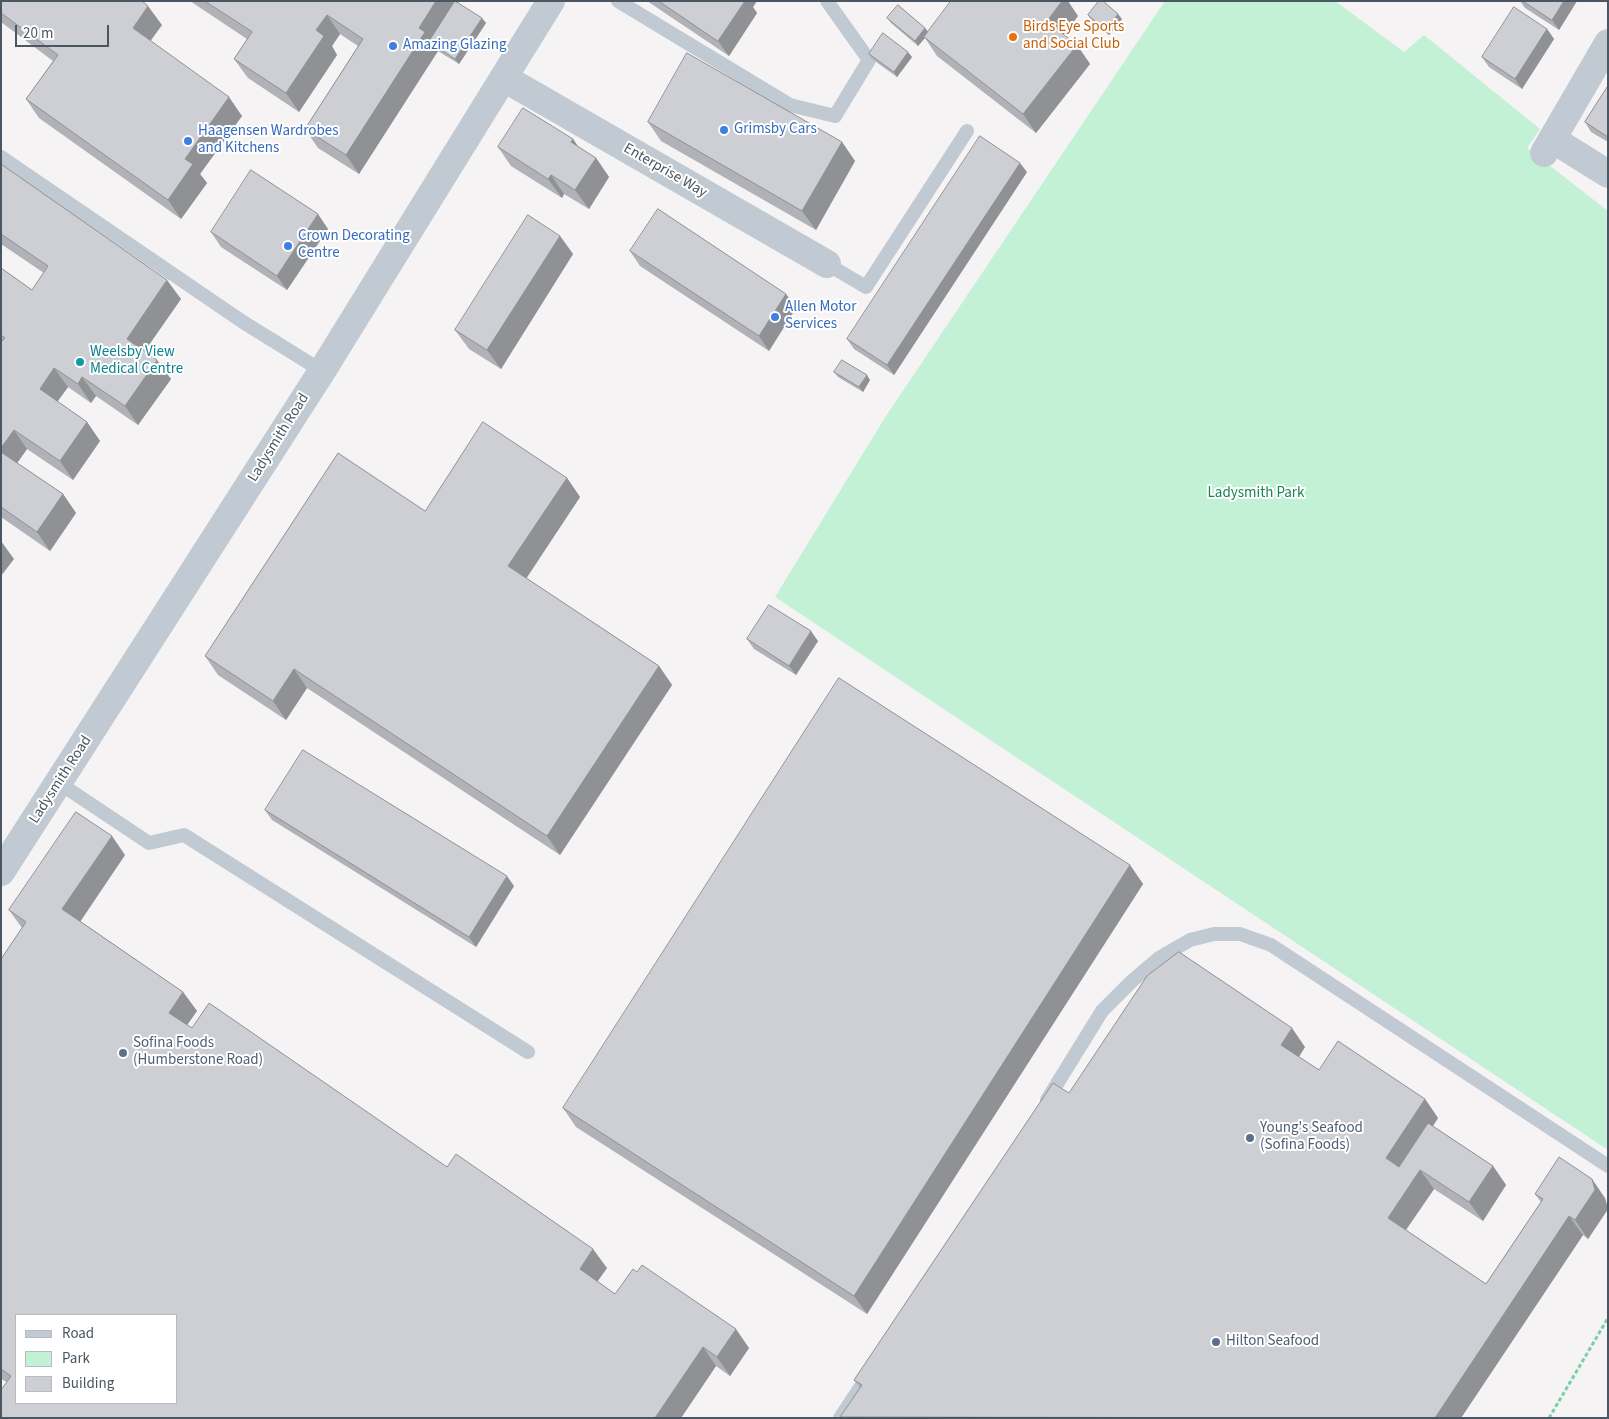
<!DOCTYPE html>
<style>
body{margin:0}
#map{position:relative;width:1609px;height:1419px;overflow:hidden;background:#f5f3f3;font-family:"Source Sans 3",sans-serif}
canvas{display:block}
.frame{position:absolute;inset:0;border:2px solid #4a5661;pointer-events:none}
.legend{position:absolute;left:15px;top:1314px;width:162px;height:90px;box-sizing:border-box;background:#fff;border:1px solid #b7bbc0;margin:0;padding:6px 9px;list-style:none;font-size:15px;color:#4a5661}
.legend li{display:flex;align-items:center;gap:10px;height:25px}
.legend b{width:25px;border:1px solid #b7bbc0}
.scale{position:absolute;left:15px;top:25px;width:94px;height:22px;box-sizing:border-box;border:2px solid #4a5661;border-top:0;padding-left:6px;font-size:15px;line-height:18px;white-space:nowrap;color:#4a5661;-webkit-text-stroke:4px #fff;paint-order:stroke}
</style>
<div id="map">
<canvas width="1609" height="1419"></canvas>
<div class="frame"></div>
<ul class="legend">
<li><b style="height:6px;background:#c1cad2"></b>Road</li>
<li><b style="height:14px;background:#c3f1d5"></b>Park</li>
<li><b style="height:14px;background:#cdcfd5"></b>Building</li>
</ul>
<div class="scale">20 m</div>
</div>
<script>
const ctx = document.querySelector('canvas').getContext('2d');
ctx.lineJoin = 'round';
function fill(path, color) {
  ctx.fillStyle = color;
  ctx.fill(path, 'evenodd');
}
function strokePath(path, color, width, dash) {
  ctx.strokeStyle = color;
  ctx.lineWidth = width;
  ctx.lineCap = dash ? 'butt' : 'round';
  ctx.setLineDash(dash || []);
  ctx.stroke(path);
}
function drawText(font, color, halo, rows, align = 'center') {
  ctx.font = font + ' "Source Sans 3",sans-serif';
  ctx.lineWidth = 4;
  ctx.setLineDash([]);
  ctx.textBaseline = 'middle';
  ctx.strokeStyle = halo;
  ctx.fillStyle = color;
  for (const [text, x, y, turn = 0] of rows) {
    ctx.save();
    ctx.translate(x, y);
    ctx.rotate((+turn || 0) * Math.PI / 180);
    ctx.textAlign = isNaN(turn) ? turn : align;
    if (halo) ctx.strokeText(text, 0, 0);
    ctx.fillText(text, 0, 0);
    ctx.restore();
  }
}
fill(new Path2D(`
 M1165 1H1335L1404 52 1424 35 1540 129 1527 148 1608 211V1150L775 597 886 416Z`), '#c3f1d5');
strokePath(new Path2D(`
 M1549 1418 1608 1318`), '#7ad0a6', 3, [4, 2.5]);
strokePath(new Path2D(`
 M618 1 790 105 835 116 869 60 827 1
 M1 157 243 322 322 371
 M827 264 866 287 967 131
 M59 783 149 843 184 835 528 1052
 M1047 1100 1102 1011 1132 981 1159 958 1190 940 1214 934H1240L1271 945 1608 1166
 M840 1418 869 1374`), '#c1cad2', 14);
strokePath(new Path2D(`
 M504 78 827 264
 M1552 139 1608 174
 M1544 153 1608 43`), '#c1cad2', 28);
strokePath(new Path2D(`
 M1 872 322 371 551 1`), '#c1cad2', 28);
fill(new Path2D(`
 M1 1 162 25 150 41 242 116 200 174 207 183 181 219 39 118 26 99 53 61 1 22Z
 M190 1H456L486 23 459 64 438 51 359 174 318 148 305 129 358 46 340 34 332 46 337 55 299 112 248 78 234 59 247 39Z
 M647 1H757L753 7 757 13 729 56Z
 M1520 1H1577L1559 30 1525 8Z
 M1088 15 1122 19 1109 35 1091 20Z
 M1078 16 1064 35 1077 45 1090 64 1036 133 937 56 925 38 918 46 891 23 887 18 925 28 928 32Z
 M1547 29 1554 39 1522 89 1489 67 1482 57Z
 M869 54 912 57 897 77 872 59Z
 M1608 86V142L1591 132 1585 122Z
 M648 122 842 142 855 161 816 230 661 141Z
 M573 139 578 147 596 158 609 177 589 209 564 194 562 198 511 166 498 147Z
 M1 164 181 299 144 351 171 379 138 425 96 396 91 403 68 387 57 402 87 422 100 441 73 480 27 449 17 463 63 494 76 513 50 551 1 517V268L32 290 44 273 1 244Z
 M1027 172 894 375 854 349 847 339Z
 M328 229 287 290 221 247 211 232Z
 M560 236 573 254 501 369 469 349 455 330Z
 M630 251 786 294 796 308 769 351 640 266Z
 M834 372 870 380 863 392 838 377Z
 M567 478 580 497 526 578 659 666 672 685 560 855 307 688 286 720 218 675 205 656 425 511Z
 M747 639 818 641 796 675 754 649Z
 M265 810 514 886 476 947 272 820Z
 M125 855 80 921 183 992 197 1011 187 1025 447 1167 607 1268 597 1281 615 1294 749 1348 730 1376 716 1366 681 1418H1L7 1382 1 1379V959L22 928 9 910Z
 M1130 865 1143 884 867 1314 576 1127 563 1108Z
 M1305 1047 1299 1057 1319 1070 1425 1099 1438 1118 1433 1126 1493 1166 1506 1185 1483 1221 1434 1189 1406 1230 1486 1284 1541 1202 1535 1194 1605 1198 1608 1209 1588 1239 1583 1235 1461 1418H841L860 1388 854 1380 1069 1093Z`), '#b0b2b7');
fill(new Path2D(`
 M436 1H456L434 45 438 51 359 174 346 155 419 28Z
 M745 1H757L753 7 757 13 729 56 718 41Z
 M1062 1H1068L1078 16 1060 40 1047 21Z
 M1564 1H1577L1559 30 1552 20Z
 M148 6 162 25 146 47 133 28Z
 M1118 14 1122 19 1109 35 1105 30Z
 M327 15 340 34 332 46 337 55 299 112 286 93 316 30Z
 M482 18 486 23 459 64 455 59Z
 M925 28 929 33 918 46 915 41Z
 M1547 29 1554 39 1522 89 1515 79Z
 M1077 45 1090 64 1036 133 1023 114Z
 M908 52 912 57 897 77 894 72Z
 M229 97 242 116 200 174 207 183 181 219 168 200 185 159Z
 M573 139 586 158 571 142Z
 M842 142 855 161 816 230 802 211Z
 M596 158 609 177 589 209 575 190Z
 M1020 163 1027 172 894 375 887 365Z
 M551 175 564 194 562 198 548 179Z
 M318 214 328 229 287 290 277 276Z
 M560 236 573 254 501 369 487 350Z
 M167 280 181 299 140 358 127 339Z
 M786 294 796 308 769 351 759 336Z
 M157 360 171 379 138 425 125 406Z
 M54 368 68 387 53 408 40 389Z
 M867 375 870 380 863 392 859 387Z
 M82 377 96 396 91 403 78 384Z
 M87 422 100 441 73 480 60 461Z
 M14 430 27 449 13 469 1 453V448Z
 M567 478 580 497 522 585 508 566Z
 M63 494 76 513 50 551 37 532Z
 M1 541 14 559 1 576Z
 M811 631 818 641 796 675 789 666Z
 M659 666 672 685 560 855 547 836Z
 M294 669 307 688 286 720 273 701Z
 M112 836 125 855 76 928 62 909Z
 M1130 865 1143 884 867 1314 854 1296Z
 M507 876 514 886 476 947 469 937Z
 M183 992 197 1011 182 1032 169 1013Z
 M1292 1028 1305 1047 1294 1064 1281 1045Z
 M1425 1099 1438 1118 1399 1177 1386 1158Z
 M1493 1166 1506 1185 1483 1221 1469 1202Z
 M1420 1170 1434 1189 1401 1237 1388 1218Z
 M1592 1179 1605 1198 1608 1209 1588 1239 1575 1220Z
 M1569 1216 1583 1235 1461 1418H1435Z
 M593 1249 607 1268 593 1288 580 1269Z
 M736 1329 749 1348 730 1376 717 1357Z
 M703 1347 716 1366 681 1418H655Z`), '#909195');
const building = new Path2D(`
 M1 1H142L148 6 133 28 229 97 185 159 193 164 168 200 26 99 58 55 1 13Z
 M205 1H436L419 28 425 32 346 155 305 129 363 39 327 15 316 30 324 36 286 93 234 59 252 32Z
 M455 1 482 18 455 59 435 46 430 40Z
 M659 1H745L718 41Z
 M951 1H1062L1047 21 1077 45 1023 114 924 37Z
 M1099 1H1103L1118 14 1105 30 1088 15Z
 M1523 1H1564L1552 20Z
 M898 5 925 28 915 41 887 18Z
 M1514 7 1547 29 1515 79 1482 57Z
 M883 33 908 52 894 72 869 54Z
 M687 53 842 142 802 211 648 122Z
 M1608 86V137L1585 122Z
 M523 108 573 139 571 142 596 158 575 190 551 175 548 179 498 147Z
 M980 136 1020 163 887 365 847 339Z
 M1 164 167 280 127 339 157 360 125 406 82 377 78 384 54 368 40 389 87 422 60 461 14 430 1 448V342L5 338 1 335V268L32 290 48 266 1 234Z
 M251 170 318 214 277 276 211 232Z
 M658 209 786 294 759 336 630 251Z
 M528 215 560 236 487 350 455 330Z
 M842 360 867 375 859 387 834 372Z
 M483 422 567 478 508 566 659 666 547 836 294 669 273 701 205 656 338 453 425 511Z
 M1 452 63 494 37 532 1 507Z
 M769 605 811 631 789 666 747 639Z
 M839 678 1130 865 854 1296 563 1108Z
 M303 750 507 876 469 937 265 810Z
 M76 812 112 836 62 909 183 992 169 1013 192 1028 209 1003 447 1167 456 1154 593 1249 580 1269 615 1294 633 1269 637 1272 642 1265 736 1329 717 1357 703 1347 655 1418H1V1390L11 1376 1 1369V959L26 922 9 910ZM16 1315H176V1403H16Z
 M1179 952 1292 1028 1281 1045 1319 1070 1338 1041 1425 1099 1386 1158 1399 1167 1428 1123 1493 1166 1469 1202 1420 1170 1388 1218 1486 1284 1543 1199 1535 1194 1559 1157 1592 1179 1595 1190 1575 1220 1569 1216 1435 1418 840 1417 862 1385 854 1380 1053 1083 1069 1093 1147 976Z`);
fill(building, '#cdcfd5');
strokePath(building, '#909195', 1);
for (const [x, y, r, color] of [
 [1013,37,5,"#e8710a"],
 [393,46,5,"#3f7fe0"],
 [724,130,5,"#3f7fe0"],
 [188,141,5,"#3f7fe0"],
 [288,246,5,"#3f7fe0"],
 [775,317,5,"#3f7fe0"],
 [80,362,5,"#0f9aa8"],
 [123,1053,5,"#5c6f8a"],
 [1250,1138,5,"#5c6f8a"],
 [1216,1342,5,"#5c6f8a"]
]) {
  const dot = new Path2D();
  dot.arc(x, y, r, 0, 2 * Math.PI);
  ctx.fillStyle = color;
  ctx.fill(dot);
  strokePath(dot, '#fff', 2);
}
drawText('15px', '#c56008', '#fff', [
 ["Birds Eye Sports",1023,28],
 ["and Social Club",1023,45]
], 'left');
drawText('15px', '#366cbe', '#fff', [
 ["Amazing Glazing",403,46],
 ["Grimsby Cars",734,130],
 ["Haagensen Wardrobes",198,132],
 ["and Kitchens",198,149],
 ["Crown Decorating",298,237],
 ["Centre",298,254],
 ["Allen Motor",785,308],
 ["Services",785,325]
], 'left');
drawText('15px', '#4a5661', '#fff', [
 ["Enterprise Way",665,171,30],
 ["Ladysmith Road",279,438,-58],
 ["Ladysmith Road",61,780,-57]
]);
drawText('15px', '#0d838f', '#fff', [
 ["Weelsby View",90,353],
 ["Medical Centre",90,370]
], 'left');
drawText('15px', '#17864f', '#fff', [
 ["Ladysmith Park",1256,494]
]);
drawText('15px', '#4e5e75', '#fff', [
 ["Sofina Foods",133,1044],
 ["(Humberstone Road)",133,1061],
 ["Young's Seafood",1260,1129],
 ["(Sofina Foods)",1260,1146],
 ["Hilton Seafood",1226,1342]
], 'left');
</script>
